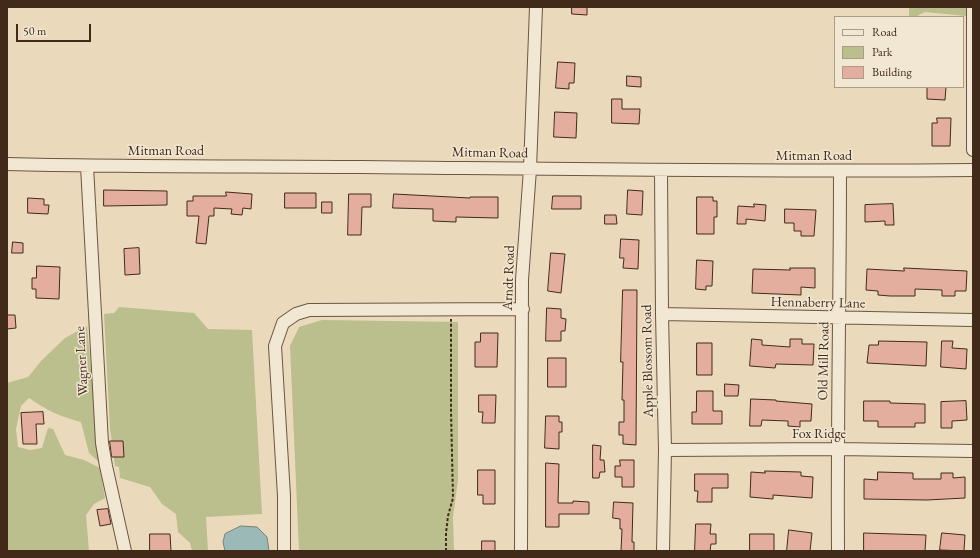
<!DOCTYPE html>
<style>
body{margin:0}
#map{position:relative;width:980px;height:558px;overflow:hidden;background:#eadabb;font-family:"EB Garamond",serif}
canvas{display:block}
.frame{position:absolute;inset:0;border:8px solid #422a1a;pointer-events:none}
.legend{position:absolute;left:834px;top:16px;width:130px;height:72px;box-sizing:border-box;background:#f1e7d3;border:1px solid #ab9b89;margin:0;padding:5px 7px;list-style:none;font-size:12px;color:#422a1a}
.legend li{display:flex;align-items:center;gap:8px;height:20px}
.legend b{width:20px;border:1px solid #ab9b89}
.scale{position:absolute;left:16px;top:24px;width:75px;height:18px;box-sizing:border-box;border:2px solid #422a1a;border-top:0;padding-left:5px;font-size:12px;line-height:14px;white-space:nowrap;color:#422a1a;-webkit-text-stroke:3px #f1e7d3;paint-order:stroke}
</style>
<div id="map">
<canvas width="980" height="558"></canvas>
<div class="frame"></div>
<ul class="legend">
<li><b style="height:5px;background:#f1e7d3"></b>Road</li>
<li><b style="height:11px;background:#bbbe8d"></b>Park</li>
<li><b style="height:11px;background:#e3ae9d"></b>Building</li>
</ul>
<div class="scale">50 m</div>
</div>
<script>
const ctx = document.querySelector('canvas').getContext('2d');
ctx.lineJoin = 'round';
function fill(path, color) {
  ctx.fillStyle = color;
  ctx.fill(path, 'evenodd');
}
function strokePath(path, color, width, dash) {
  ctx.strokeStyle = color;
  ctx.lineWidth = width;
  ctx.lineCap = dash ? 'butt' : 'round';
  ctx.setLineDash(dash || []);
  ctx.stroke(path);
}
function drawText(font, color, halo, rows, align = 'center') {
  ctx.font = font + ' "EB Garamond",serif';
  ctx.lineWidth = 3;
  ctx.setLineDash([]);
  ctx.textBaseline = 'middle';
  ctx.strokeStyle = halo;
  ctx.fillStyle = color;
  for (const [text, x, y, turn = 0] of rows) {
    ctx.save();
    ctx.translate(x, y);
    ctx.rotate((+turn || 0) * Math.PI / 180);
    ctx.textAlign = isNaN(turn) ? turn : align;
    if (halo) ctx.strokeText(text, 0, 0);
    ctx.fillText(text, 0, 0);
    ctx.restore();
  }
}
fill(new Path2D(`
 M909 7H966V16L925 12 915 17H909Z
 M119 307 194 313 208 329 252 330 262 514 206 517 208 551H192L190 543 178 532 176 514 162 504 150 487 120 478 119 467 115 466 110 428 104 314 114 313Z
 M322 320 458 322V480L453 517 454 551H299L290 346 299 327Z
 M87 326 100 463 89 453 81 422C59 416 48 411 29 398L21 406 16 429 18 447 30 450 42 448 48 428 53 429 65 455 84 460 100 468 105 498 94 504 86 515 89 551H7V383L28 377 42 360 65 338Z`), '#bbbe8d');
const water = new Path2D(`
 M241 526 257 527 267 537 269 551H225L223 542 225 534Z`);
fill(water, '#9ab9b7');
strokePath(water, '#778078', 1);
const building = new Path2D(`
 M572 7H587V15L572 14Z
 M558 62 575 63 574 83H569V89L556 88Z
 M627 76 641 77V87L627 86Z
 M930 87H946L945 100 927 99V88Z
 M612 99H622V109H640L639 124 612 123Z
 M555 112 577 113 576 138 554 137Z
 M937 118H951L950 146H932V123H937Z
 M104 190 167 191V205L104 206Z
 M628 190 643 191 642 215 627 214Z
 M226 192 252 194 251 209 243 208 242 215 231 214 232 209 214 208V216H209L206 244 196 243 199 216H187V201H193V196H226Z
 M285 193H316V208H285Z
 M349 194H371V207H362L361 235H348Z
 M394 194 470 198V197H498V218L456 217V222L433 221V209L393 208Z
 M553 196H581V209H552Z
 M697 197H713V201H717V217H714V234H697Z
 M28 198 44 199V205H49L48 214 28 213Z
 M322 202H332V213H322Z
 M754 204 766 205 765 221 746 219V224H737L738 206 754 207Z
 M893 204 894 225H885V221L865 222V205Z
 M785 209 816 210 814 236H801V231H794V223H785Z
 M605 215H616L617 224H605Z
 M621 239 639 240 638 269 623 268 624 258H620Z
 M13 242 23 243V253H12Z
 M139 248 140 274 125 275 124 249Z
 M551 253 565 254 561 293 548 291Z
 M697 260 713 261 712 286H706V290L696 289Z
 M37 266 60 267 59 299 36 298V289H32V278H36Z
 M790 268H815V288L801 287V295L752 293 753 269 790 270Z
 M904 268 967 271 966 291H955V296H942V290L915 289V296H890L878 295V291L866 290 867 269 904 271Z
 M623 290H637L636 445 623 444V435H619V422H624V400H622L623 362H621Z
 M547 308 561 309V318L566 319 565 331H561V341H546Z
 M7 315H15L16 328 7 329Z
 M481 333H498L497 367H475V342H480Z
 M752 339 762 340V345L790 347V339H802V344H814L813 365 776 364 775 368 750 366Z
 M879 341 927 342 926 366 867 363 869 345H878Z
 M942 341H953L952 348 967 349 966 369 941 367Z
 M697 343H712V375H697Z
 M548 358H566V387H548Z
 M725 384 739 385 738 396H725Z
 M697 391H713V411H722V424H692V412H696Z
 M479 395H496L495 423H482L483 412H479Z
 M751 399 776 400V401L812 404 811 421H800V427L788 426V421L762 420 761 426H750Z
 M864 401H890V403L925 404V423H915V427H878V421H864Z
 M966 401 967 420 952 421V428H941V402Z
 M43 412 44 424H36L37 444H23L21 413Z
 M546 416H559V422H562V432H559V449L545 448Z
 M110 441H123L124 457H112Z
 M593 445 601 446 600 460H604L605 472H600L599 478H593Z
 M620 460H634V487H622V477H615V466H620Z
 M546 463 559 464 558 503H573V501L589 502V514H559V527H546Z
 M478 470H495V504H483V495H478Z
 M765 471 801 472V476L813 477 812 498 773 495V499L750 497 751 472 765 473Z
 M878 472 913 473V479H941V473H953V478L965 477V498L927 500 864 499V479L877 480Z
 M695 474H728V488H712V502H697L698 491H695Z
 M614 502 633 503 632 542H634V551H621L622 529H620V519L613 518Z
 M108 509 111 524 100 526 97 510Z
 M696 524H711L710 534H716V544H711L710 551H695Z
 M789 530 812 533 810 551H787Z
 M864 533 926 535 925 551H864Z
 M942 533 965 535 964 551 940 550Z
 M150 534H170L171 551H150Z
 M750 534H774V551H750Z
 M482 541H495V551H482Z`);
fill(building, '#e3ae9d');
strokePath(building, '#422a1a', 1);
const minor = new Path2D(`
 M973 7V150
 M7 164C125 167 243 166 361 167 565 169 769 172 973 170
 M87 166 102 443 106 466 125 551
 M661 171 662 314 665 450 663 551
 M662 314 973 320
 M665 450 837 449 973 451
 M284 551V496L275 346 283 323 296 314 309 310 523 309
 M521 551 522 280 530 169 536 7
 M838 551C837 424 840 298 840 171`);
strokePath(minor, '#6c5642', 14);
strokePath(new Path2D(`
 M446 551V533L448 516 453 498 451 411V319`), '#422a1a', 2, [3, 2]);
strokePath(minor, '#f1e7d3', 12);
drawText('14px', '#422a1a', '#f1e7d3', [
 ["Mitman Road",166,151],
 ["Mitman Road",490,153,1],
 ["Mitman Road",814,156],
 ["Arndt Road",509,278,-88],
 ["Hennaberry Lane",818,303,1],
 ["Wagner Lane",82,361,-93],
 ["Apple Blossom Road",648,361,-91],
 ["Old Mill Road",824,361,-89],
 ["Fox Ridge",819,434]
]);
</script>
